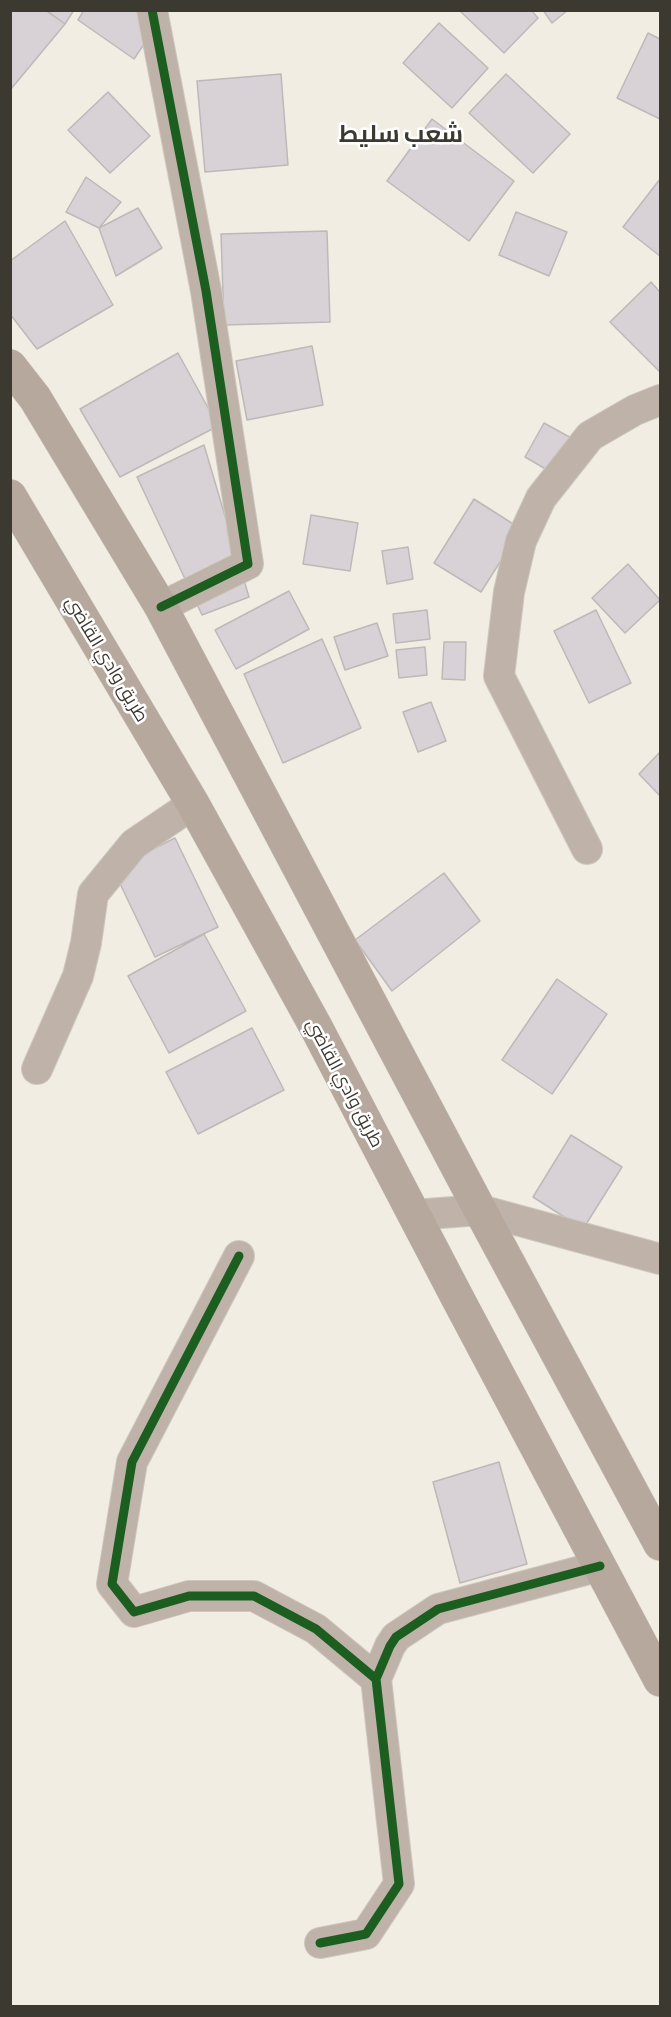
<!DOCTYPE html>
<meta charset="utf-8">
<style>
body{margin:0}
#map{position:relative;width:671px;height:2017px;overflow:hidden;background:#f2ede2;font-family:Commissioner,sans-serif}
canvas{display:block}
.frame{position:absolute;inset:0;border:12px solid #3c3931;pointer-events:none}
</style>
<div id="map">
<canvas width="671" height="2017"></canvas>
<div class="frame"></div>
</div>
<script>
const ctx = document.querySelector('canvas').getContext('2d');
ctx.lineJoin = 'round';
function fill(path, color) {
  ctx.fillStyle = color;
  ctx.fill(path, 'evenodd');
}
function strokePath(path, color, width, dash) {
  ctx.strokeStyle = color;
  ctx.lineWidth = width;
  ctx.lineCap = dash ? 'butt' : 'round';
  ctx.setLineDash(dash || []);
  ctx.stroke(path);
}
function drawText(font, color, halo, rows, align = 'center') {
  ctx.font = font + ' Commissioner,Cairo,sans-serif';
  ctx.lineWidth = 5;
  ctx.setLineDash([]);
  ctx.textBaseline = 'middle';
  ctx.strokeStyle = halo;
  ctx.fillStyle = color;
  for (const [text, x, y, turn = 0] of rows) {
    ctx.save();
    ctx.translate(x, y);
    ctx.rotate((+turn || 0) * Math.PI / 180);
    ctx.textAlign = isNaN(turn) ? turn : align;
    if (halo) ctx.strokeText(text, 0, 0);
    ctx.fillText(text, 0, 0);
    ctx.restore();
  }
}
const building = new Path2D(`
 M10 10H45L65 24 11 89Z
 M46 10H74L65 24Z
 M84 10H161L165 13 134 59 78 20Z
 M462 10H531L538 18 504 53 461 12Z
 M543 10H568L552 23Z
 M439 23 488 68 452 108 403 63Z
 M648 33 660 39V119L617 98Z
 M281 74 288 165 205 172 197 81Z
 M506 74 570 134 533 173 469 113Z
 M108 92 150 136 110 173 68 130Z
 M432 119 514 181 469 241 387 181Z
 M86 177 121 202 99 228 66 212Z
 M660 179V256L623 227Z
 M138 208 162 248 116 276 99 228Z
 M516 212 567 232 549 276 499 255Z
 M65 221 113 305 37 349 10 314V261Z
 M327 231 330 322 224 325 221 234Z
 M651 282 660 292V372L610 322Z
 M312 346 323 405 247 420 236 361Z
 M178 353 218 426 120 477 80 409Z
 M544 423 575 440 556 475 525 457Z
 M204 445 249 597 202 615 137 477Z
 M474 499 521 529 481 592 434 563Z
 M311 515 358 523 350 571 303 564Z
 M408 547 413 579 387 584 382 551Z
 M628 564 660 600 625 633 592 598Z
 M289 591 309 629 236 669 215 630Z
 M427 610 430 639 396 643 393 614Z
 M596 610 631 683 589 703 554 631Z
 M377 623 388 656 345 670 334 637Z
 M322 639 361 728 283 763 244 674Z
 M444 642H466L465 680 442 679Z
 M425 647 427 675 399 678 396 650Z
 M431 702 446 741 418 752 403 712Z
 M660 752V796L639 774Z
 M175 838 218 927 155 957 113 869Z
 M444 873 480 921 392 991 355 940Z
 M204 934 246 1011 169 1053 128 976Z
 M557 979 607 1014 552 1094 502 1060Z
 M252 1028 284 1090 198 1134 166 1072Z
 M571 1135 622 1167 583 1229 533 1197Z
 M499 1462 527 1564 460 1583 433 1482Z`);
fill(building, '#d8d1d5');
strokePath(building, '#bdb9b8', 1.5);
const minor = new Path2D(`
 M152 10 206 291 248 564 161 607
 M587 849 499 676 509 592 521 541 541 498 590 436 635 410 660 400
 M37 1069 78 976 86 943 93 894 134 844 193 804
 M414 1215 480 1210 660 1259
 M239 1256 132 1462 112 1584 134 1612 189 1596H254L316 1629 376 1679
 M320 1943 366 1934 399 1884 376 1679 390 1646 396 1637 438 1609 600 1566`);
const major = new Path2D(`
 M10 366 35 398 161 607 480 1210 660 1544
 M10 496 193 804 317 1029 457 1297 660 1680`);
strokePath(minor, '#ccc8c0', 32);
strokePath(major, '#ccc8c0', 34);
strokePath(minor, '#bfb2a8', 30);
strokePath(major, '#b6a89c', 33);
strokePath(new Path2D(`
 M152 10 206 291 248 564 161 607
 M239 1256 132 1462 112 1584 134 1612 189 1596H254L316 1629 376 1679
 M320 1943 366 1934 399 1884 376 1679 390 1646 396 1637 438 1609 600 1566`), '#1b5e20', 9);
drawText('18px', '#3c3931', '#fff', [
 ["طريق وادي القاضي",107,659,59],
 ["طريق وادي القاضي",345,1083,62]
]);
drawText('bold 24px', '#3c3931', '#fff', [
 ["شعب سليط",401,134]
]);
</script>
